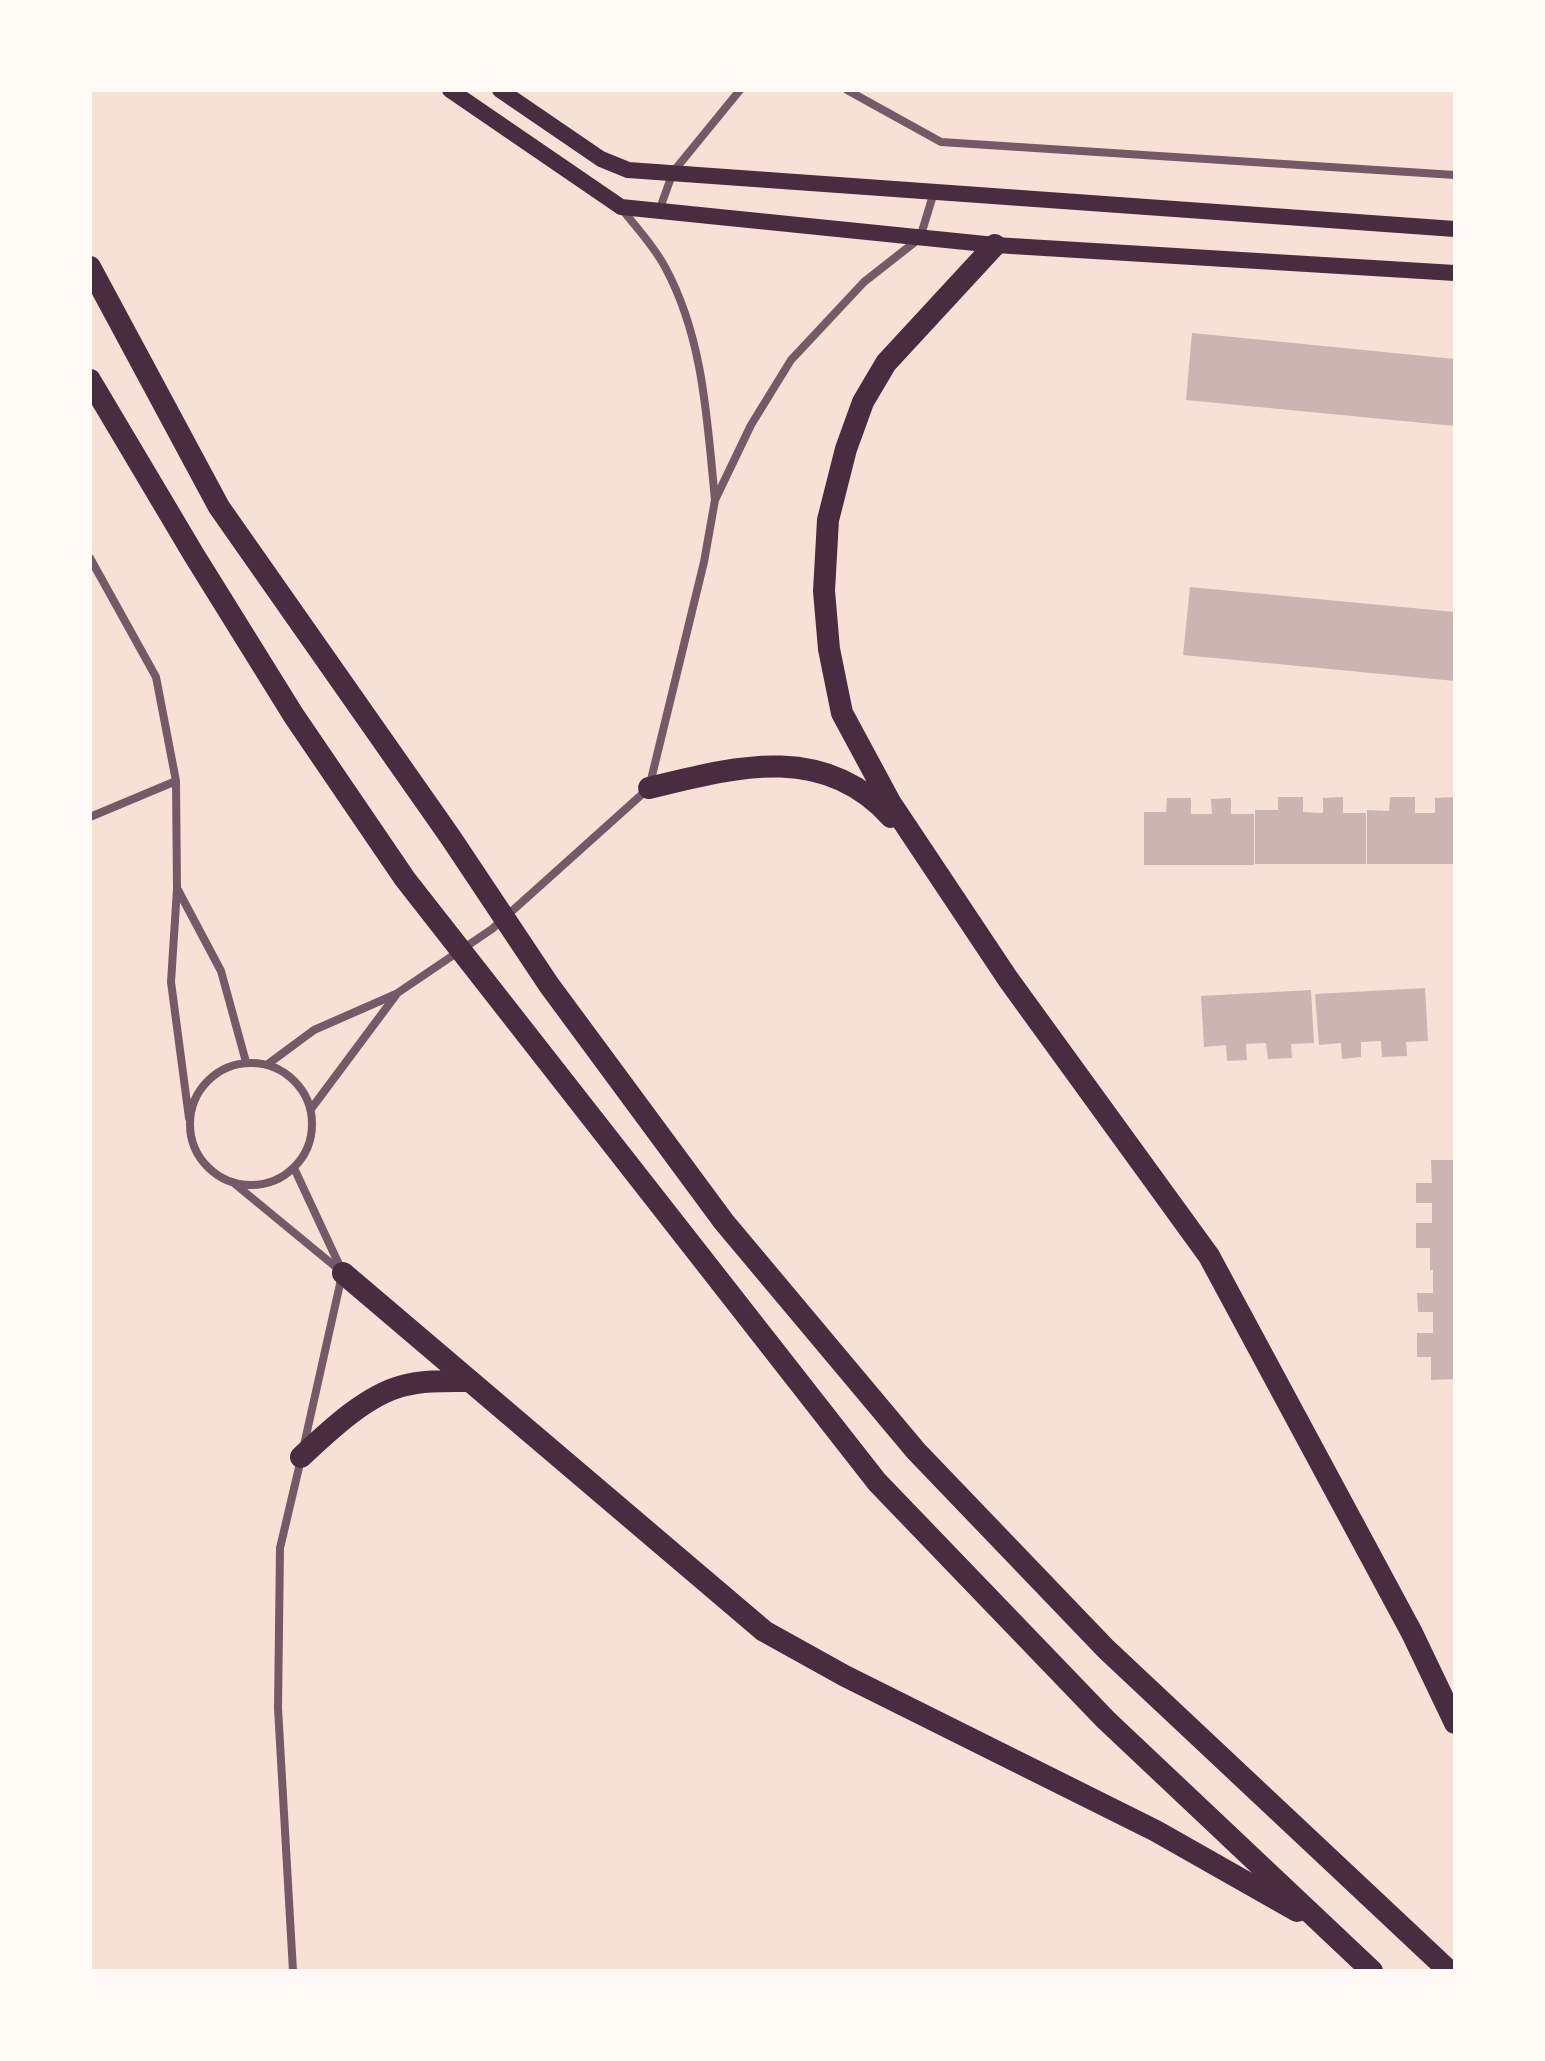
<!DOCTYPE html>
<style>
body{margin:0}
#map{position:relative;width:1545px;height:2061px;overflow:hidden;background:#f7e1d7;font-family:"PT Sans Narrow",sans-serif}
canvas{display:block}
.frame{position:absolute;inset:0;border:92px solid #fffaf5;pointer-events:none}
</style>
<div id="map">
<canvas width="1545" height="2061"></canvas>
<div class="frame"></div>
</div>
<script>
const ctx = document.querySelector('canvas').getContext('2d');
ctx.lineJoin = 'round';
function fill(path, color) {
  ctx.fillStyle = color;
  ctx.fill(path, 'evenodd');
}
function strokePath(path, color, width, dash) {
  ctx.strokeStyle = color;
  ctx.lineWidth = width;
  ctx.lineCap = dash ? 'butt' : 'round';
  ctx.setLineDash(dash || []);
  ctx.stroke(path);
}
fill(new Path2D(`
 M1192 333 1455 359V426L1186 400Z
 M1190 587 1455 612V681L1183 655Z
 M1278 797H1303V812L1323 813V798L1343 797V813H1366V864H1255V810H1278Z
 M1390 797H1415V813H1435V798L1455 797V864H1367V810L1389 811Z
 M1167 798H1191V814H1212L1211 799 1231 798V814H1254V865H1144V812H1166Z
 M1425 988 1428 1041 1406 1042 1407 1056 1382 1057 1381 1041 1361 1042V1057L1342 1059 1341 1043 1319 1045 1315 994Z
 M1311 990 1314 1043 1291 1044 1292 1058 1268 1059 1266 1043 1246 1044 1247 1060 1227 1061 1226 1045 1204 1047 1201 996Z
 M1431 1160H1455V1379L1431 1380V1357H1417V1333H1433V1312H1418L1417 1293H1433V1270H1430V1248H1416V1223H1432V1203H1416V1183H1432Z`), '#ccb4b1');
strokePath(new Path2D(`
 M847 90 941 142 1455 175
 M621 208C636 227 654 246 665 267 704 339 707 421 715 500
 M659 211 673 172 740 90
 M90 558 156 677 176 781 177 889 171 982 189 1118
 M90 817 176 781
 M178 890 221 971 246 1062
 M190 1124a61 61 0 1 1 122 0a61 61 0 1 1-122 0Z
 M268 1064 314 1030 396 994 492 929 649 788 704 562 715 500 751 425 791 360 864 282 920 238 934 192
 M311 1109 396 995
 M235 1184 343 1273 294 1168
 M304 1445 342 1275
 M293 1971 278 1708 280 1548 301 1459`), '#755966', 8);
strokePath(new Path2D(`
 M450 90 621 207 995 245 1455 273
 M500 90 601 159 628 170 1455 229`), '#4a2c40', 16);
strokePath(new Path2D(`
 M995 245 886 363 863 402 846 449 828 520 824 591 829 649 842 713 890 802 1008 979 1209 1256 1412 1633 1455 1723
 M90 267 219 507 451 838 549 985 724 1222 916 1451 1106 1649 1449 1971
 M90 380 194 555 294 716 405 879 877 1482 1106 1720 1372 1971
 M649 788C735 767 823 742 891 817
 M343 1273 764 1631 845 1676 1156 1831 1297 1911
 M301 1457C329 1431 365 1396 402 1386 424 1380 447 1381 470 1381`), '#4a2c40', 22);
</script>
